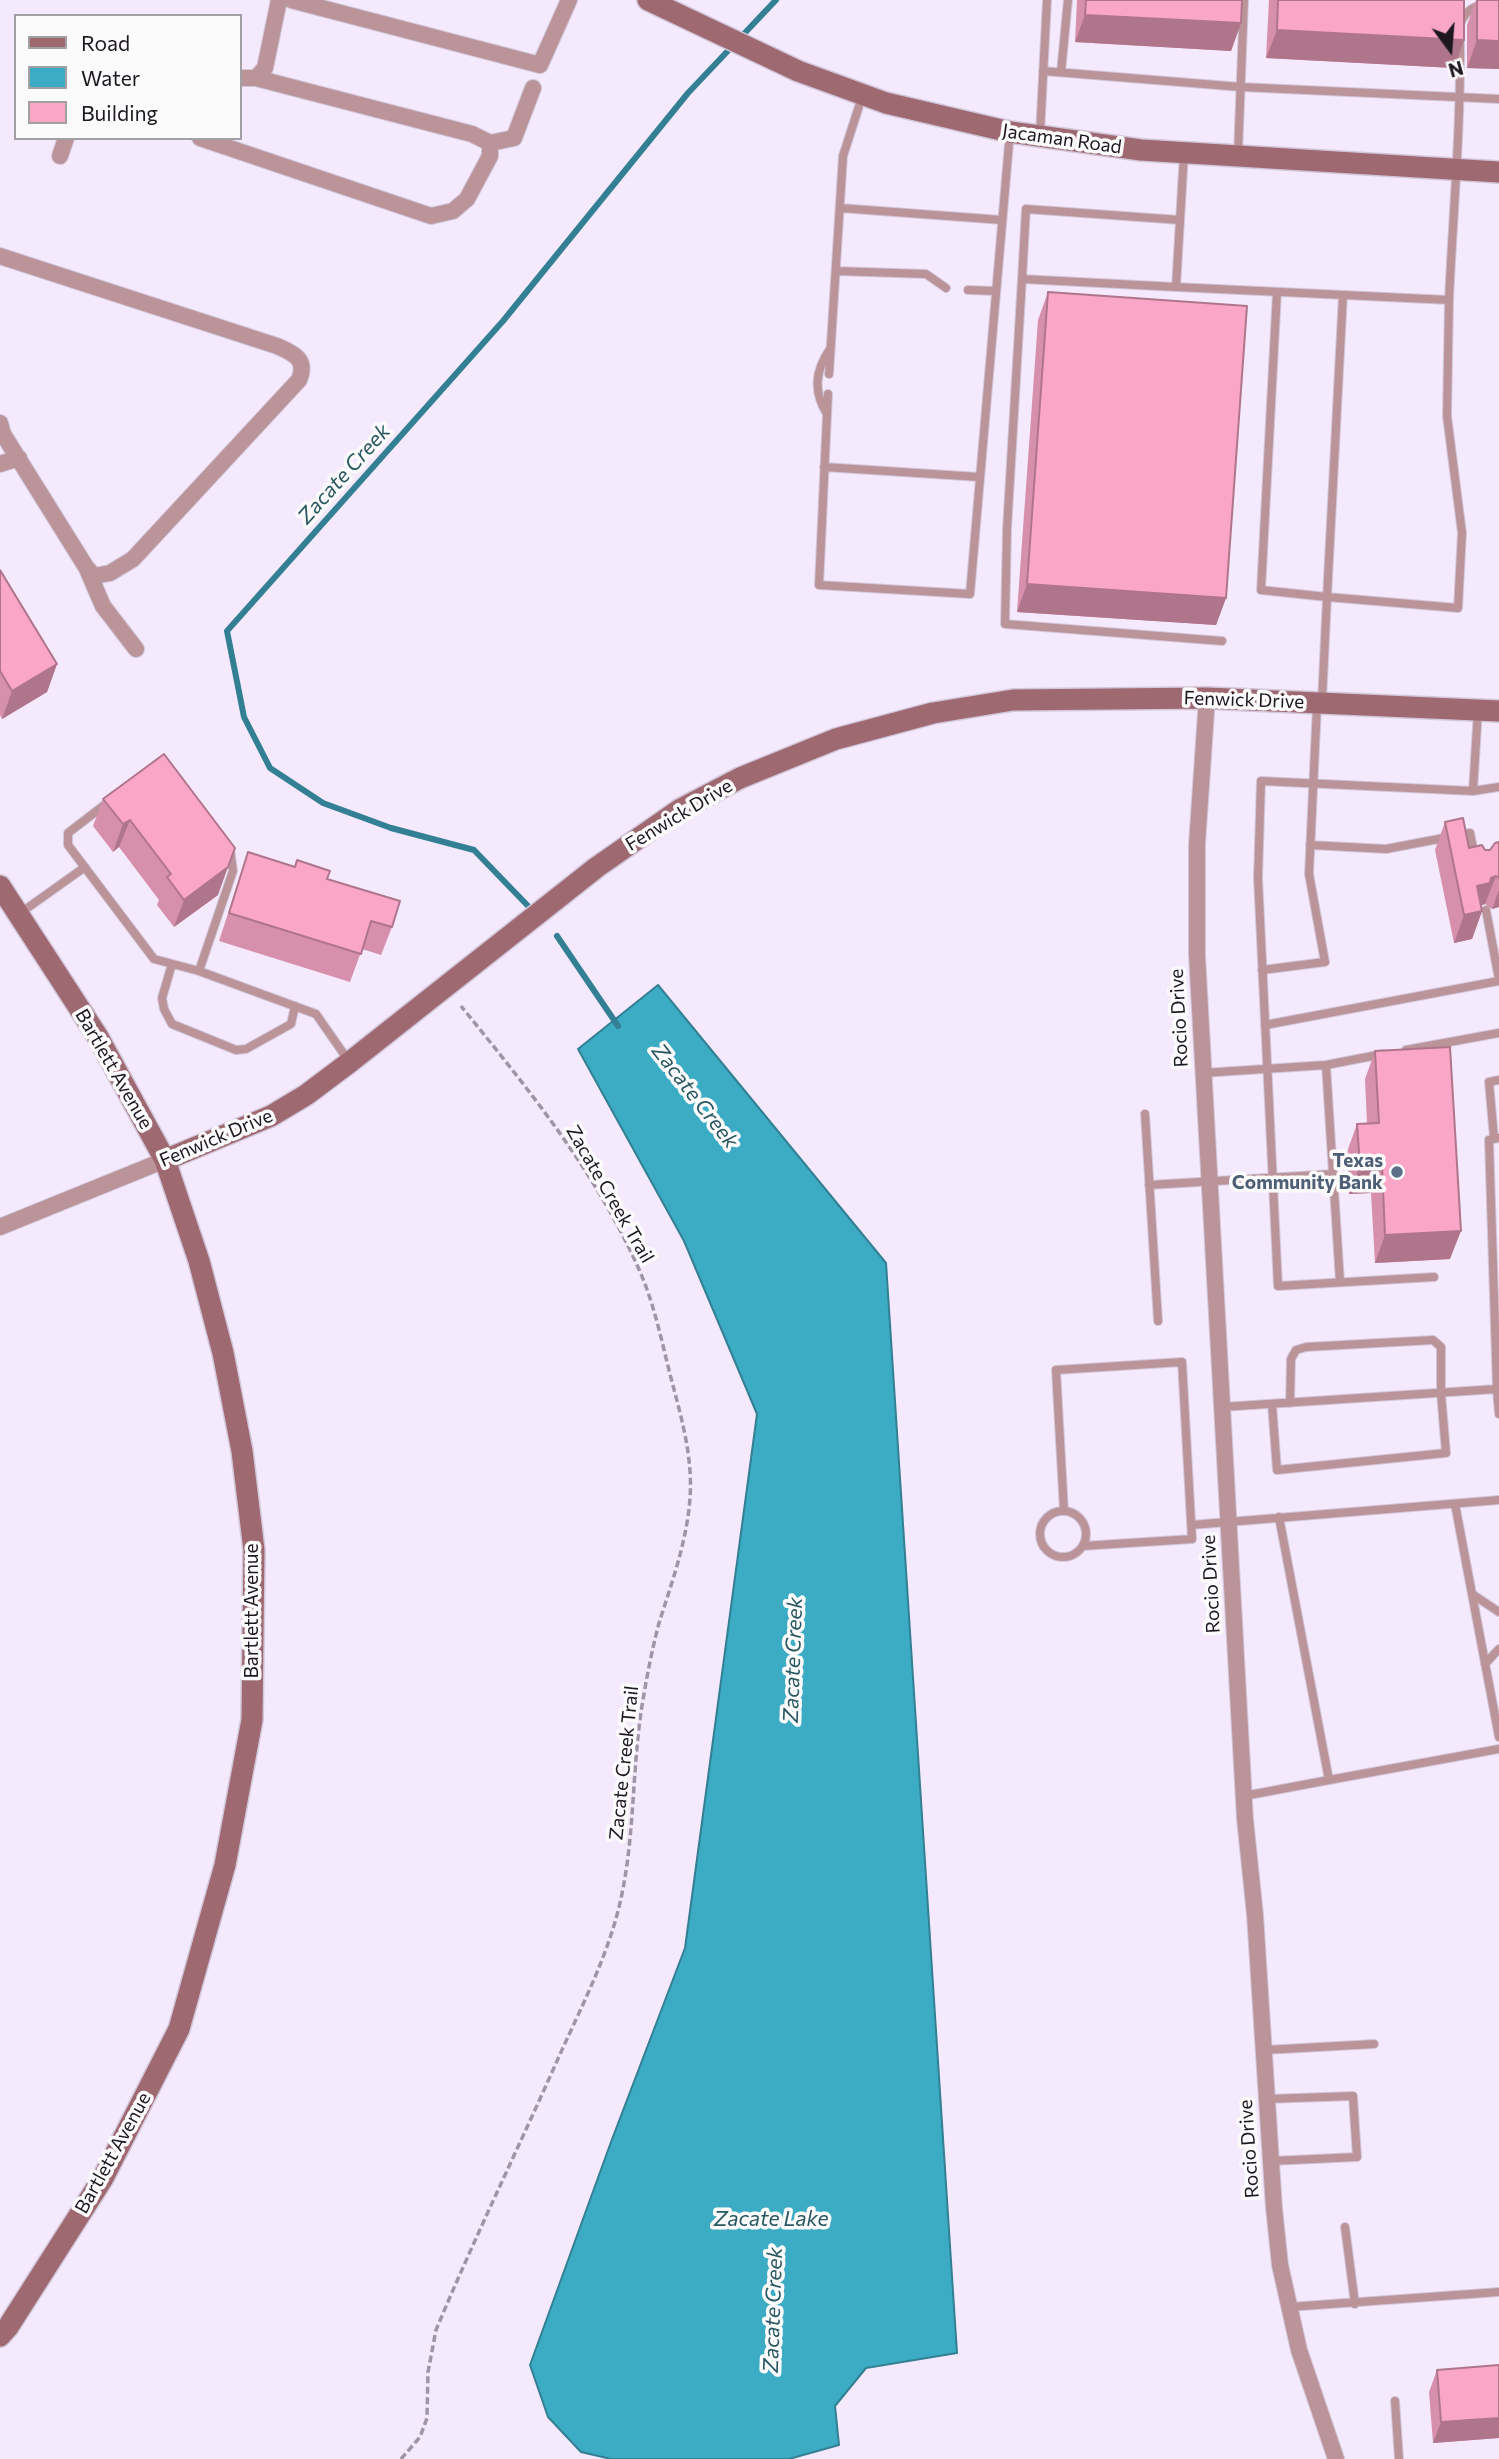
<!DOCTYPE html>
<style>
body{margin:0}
#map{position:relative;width:1499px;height:2459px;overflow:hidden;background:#f5e9fe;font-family:Commissioner,sans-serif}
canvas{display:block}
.legend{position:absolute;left:14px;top:14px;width:228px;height:126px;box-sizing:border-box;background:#fbfbfb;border:2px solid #a2a0a3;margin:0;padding:9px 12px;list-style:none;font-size:21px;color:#1d1720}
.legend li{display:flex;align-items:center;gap:14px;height:35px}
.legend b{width:35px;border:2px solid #a2a0a3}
.north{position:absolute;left:1415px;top:14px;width:70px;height:70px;-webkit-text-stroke:5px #fbfbfb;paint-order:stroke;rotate:164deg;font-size:19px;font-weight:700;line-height:28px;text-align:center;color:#1d1720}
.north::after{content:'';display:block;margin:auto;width:24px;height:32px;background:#1d1720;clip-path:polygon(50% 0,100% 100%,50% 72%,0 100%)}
</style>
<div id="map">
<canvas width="1499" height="2459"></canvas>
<ul class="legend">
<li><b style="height:9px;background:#9f6972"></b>Road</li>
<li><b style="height:19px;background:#3cacc4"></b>Water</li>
<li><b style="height:19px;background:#faa7c7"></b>Building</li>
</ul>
<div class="north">N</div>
</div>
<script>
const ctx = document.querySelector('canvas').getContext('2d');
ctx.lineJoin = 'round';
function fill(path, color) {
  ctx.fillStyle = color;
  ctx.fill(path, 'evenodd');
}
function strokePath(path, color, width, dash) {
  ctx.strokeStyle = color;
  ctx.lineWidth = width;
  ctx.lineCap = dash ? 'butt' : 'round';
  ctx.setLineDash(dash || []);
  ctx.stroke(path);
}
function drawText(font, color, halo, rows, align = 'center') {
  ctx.font = font + ' Commissioner,sans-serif';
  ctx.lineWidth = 7;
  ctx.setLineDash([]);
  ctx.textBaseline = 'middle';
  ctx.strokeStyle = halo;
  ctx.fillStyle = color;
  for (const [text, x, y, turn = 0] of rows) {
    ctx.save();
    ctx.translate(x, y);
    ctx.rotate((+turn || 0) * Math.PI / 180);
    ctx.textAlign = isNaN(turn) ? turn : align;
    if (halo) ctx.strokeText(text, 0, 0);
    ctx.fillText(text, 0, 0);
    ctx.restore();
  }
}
const water = new Path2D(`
 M658 985 886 1263 957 2353 866 2368 835 2406 839 2445 789 2459H611L581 2452 548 2417 530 2365 611 2142 685 1948 757 1414 684 1241 578 1049Z`);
fill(water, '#3cacc4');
strokePath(water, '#337f93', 2);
strokePath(new Path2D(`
 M530 908 474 850 391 828 323 803 270 768 244 717 227 631 503 321 688 93 776 0
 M557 936 618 1026`), '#337f93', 6);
const lane = new Path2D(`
 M1460 24C1469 4 1478 5 1499 6
 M1043 71 1241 87 1499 99
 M1061 72 1068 0
 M1040 134 1047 0
 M1184 154 1176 287 1022 279 1007 529 1005 624 1222 641
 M1238 154 1244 0
 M840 208 1002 220
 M836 271 926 274 946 288
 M1022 279 1026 209 1180 220
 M1176 287 1449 300C1453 214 1461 127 1460 41
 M968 290 995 291
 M1277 292 1261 590 1327 597 1322 701
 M1343 295 1327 597 1458 608 1462 533 1447 416 1449 300
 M829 374 843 156 862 97
 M828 394 819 585 970 594 1010 132
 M827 414C813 391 815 371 830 349
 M824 467 979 477
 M1473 791 1478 710
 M107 803 68 833V845L154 959 199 971 316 1014 348 1060
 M1310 845 1386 849 1470 833 1475 858
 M1486 910 1499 979
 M19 914 85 867
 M172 964 162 998 164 1009 172 1024 236 1050 246 1049 291 1024 295 1006
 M1262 970 1325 962 1309 874 1317 706
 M199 971 233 871 230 849
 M1265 1025 1499 981
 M1406 1050 1499 1033
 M1326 1065 1340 1282
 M1203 1073 1326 1065 1383 1054
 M1145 1114 1158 1321
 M1494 1138 1489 1082 1499 1080
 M1499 1138 1489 1140 1497 1389H1499
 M1149 1185 1333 1174
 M1434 1277 1278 1286 1258 878 1261 781 1473 791 1499 787
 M1272 1404 1277 1470 1446 1453 1441 1393V1347L1433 1340 1306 1347 1296 1350 1291 1359 1290 1403
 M1222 1407 1497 1389 1499 1414
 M1455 1504 1499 1737
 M1040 1534a23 23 0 1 1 46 0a23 23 0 1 1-46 0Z
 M1064 1511 1056 1370 1182 1362 1192 1539 1083 1546
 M1279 1517 1329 1780 1499 1749
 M1191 1525 1499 1500
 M1472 1594 1499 1612
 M1485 1664 1499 1649
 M1244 1796 1329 1780
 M1265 2050 1374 2044
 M1267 2099 1353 2096 1357 2157 1271 2161
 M1345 2227 1355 2304
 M1289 2307 1499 2292
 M1395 2401 1399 2459`);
const street = new Path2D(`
 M291 0 540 65 569 0
 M256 78 265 68 279 0
 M200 138 431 216 453 211 467 199 490 156V143L472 134 256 78H240
 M490 143 514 138 533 88
 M60 156 66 138
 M0 256 277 346C293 353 308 359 299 380L133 559 110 573 94 576 86 567 3 434 0 423
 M0 464 19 458
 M87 569 103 606 136 649
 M1207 698 1197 844V955L1245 1819 1255 1915 1274 2208 1280 2265 1299 2350 1336 2459
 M0 1227 165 1160`);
const secondary = new Path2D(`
 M648 0 798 71 886 103 1010 132 1141 150 1499 172
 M0 886 98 1037 165 1160 199 1261 223 1353 242 1451 254 1550 252 1720 225 1865 179 2029 103 2178 8 2327 0 2336
 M165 1160 271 1116 306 1095 350 1062 597 867 679 810 740 778 836 739 933 713 1013 700 1207 698 1499 711`);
strokePath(lane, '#d2c7da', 10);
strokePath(street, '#d2c7da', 18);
strokePath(secondary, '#d2c7da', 24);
strokePath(new Path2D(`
 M401 2459 420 2437 427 2418 428 2372 436 2330C474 2239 517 2151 557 2061 577 2016 601 1970 615 1922 637 1847 630 1769 644 1694 648 1670 653 1646 659 1623 672 1582 687 1541 690 1498 693 1457 681 1416 671 1378 662 1343 655 1307 641 1274 598 1174 529 1090 461 1006`), '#9f95a5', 3.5, [7, 3.5]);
strokePath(lane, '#bb949a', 8);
strokePath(street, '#bb949a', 16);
strokePath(secondary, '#9f6972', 21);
fill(new Path2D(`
 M1077 0H1242L1241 23 1231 51 1075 42Z
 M1269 0H1464V40L1454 68 1266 58Z
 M1476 0H1499V69L1467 68V25Z
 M1048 292 1226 598 1216 625 1017 612 1038 320Z
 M0 570 57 664 47 692 2 719 0 715Z
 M164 754 218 895 174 927 157 905 159 900 119 847 113 852 93 826 103 799Z
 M1445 822 1469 848 1490 850 1499 842V907L1492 909 1485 904 1482 905V911L1472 939 1454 943 1435 850Z
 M248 852 327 879 392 927 381 955 362 949 350 982 219 941Z
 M1375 1051 1450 1259 1375 1263 1371 1193 1349 1194 1347 1152 1357 1124H1367L1365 1079Z
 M1499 2365V2438L1433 2443 1429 2392 1437 2370Z`), '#d790ab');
fill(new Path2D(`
 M1085 15 1241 23 1231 51 1075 42Z
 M1277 30 1464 40 1454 68 1266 58Z
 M1477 40 1499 41V69L1467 68Z
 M1027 584 1226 598 1216 625 1017 612Z
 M57 664 47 692 2 719 12 691Z
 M130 820 119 847 113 852 123 824Z
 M228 867 218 895 174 927 184 900Z
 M1496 876 1485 904 1482 905 1477 886Z
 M1499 890V907L1492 909Z
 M1482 911 1472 939 1454 943 1464 915Z
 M1382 1165 1371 1193 1349 1194 1360 1166Z
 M1461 1231 1450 1259 1375 1263 1385 1235Z
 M1499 2418V2438L1433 2443 1441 2422Z`), '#af758b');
const building = new Path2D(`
 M1086 0H1242L1241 23 1085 15Z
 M1278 0H1464V40L1277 30Z
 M1477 0H1499V41L1477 40Z
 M1048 292 1247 306 1226 598 1027 584Z
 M0 570 57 664 12 691 0 671Z
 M164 754 235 848 228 867 184 900 167 877 171 874 130 820 123 824 103 799Z
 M1463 818 1469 848 1482 845 1485 850H1490L1495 843 1499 842V878L1496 876 1491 878 1490 883 1477 886 1482 911 1464 915 1445 822Z
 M248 852 295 867 297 860 330 871 327 879 400 901 392 927 371 921 361 954 229 913Z
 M1450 1047 1461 1231 1385 1235 1382 1165 1360 1166 1357 1124 1379 1123 1375 1051Z
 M1499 2365V2418L1441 2422 1437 2370Z`);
fill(building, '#faa7c7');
strokePath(building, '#af758b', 2);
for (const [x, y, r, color] of [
 [1397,1172,7,"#5c6f8a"]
]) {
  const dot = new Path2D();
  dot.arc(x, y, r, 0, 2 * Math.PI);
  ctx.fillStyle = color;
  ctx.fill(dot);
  strokePath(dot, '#fbfbfb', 2.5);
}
drawText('19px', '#1d1720', '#fbfbfb', [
 ["Jacaman Road",1062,139,8],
 ["Fenwick Drive",1244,700,2],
 ["Fenwick Drive",679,815,-31],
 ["Rocio Drive",1179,1018,-93],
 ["Bartlett Avenue",114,1069,60],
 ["Fenwick Drive",216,1138,-23],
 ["Zacate Creek Trail",610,1194,60],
 ["Rocio Drive",1211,1584,-93],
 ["Bartlett Avenue",252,1611,-90],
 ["Zacate Creek Trail",624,1763,-84],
 ["Rocio Drive",1249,2149,-94],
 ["Bartlett Avenue",113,2153,-61]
]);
drawText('bold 19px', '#4e5e75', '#fbfbfb', [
 ["Texas",1383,1161],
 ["Community Bank",1383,1183]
], 'right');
drawText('italic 21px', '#295762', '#fbfbfb', [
 ["Zacate Creek",344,474,-48],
 ["Zacate Creek",695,1096,52],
 ["Zacate Creek",793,1660,-88],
 ["Zacate Lake",771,2219],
 ["Zacate Creek",773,2310,-88]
]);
</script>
